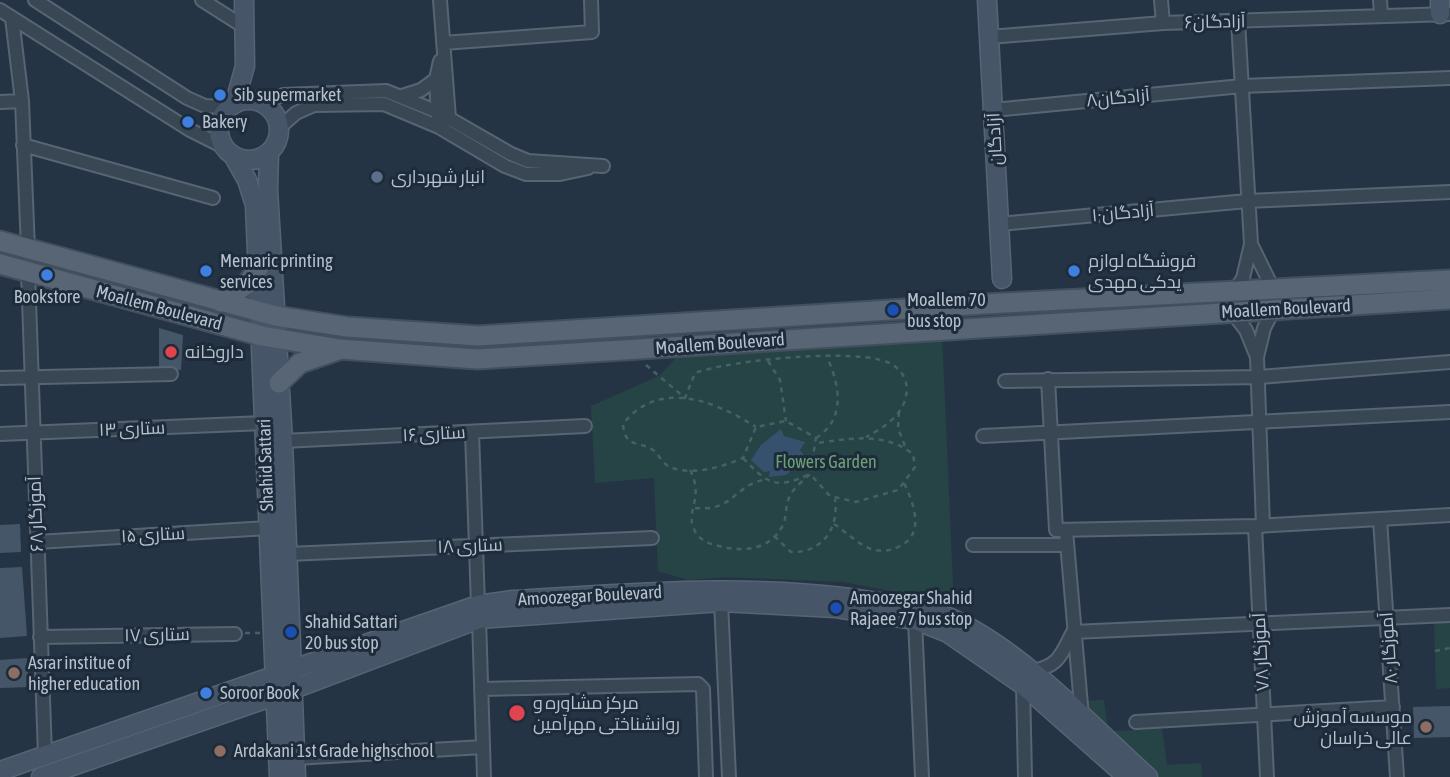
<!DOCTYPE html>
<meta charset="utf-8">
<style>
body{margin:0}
canvas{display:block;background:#243445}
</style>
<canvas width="1450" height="777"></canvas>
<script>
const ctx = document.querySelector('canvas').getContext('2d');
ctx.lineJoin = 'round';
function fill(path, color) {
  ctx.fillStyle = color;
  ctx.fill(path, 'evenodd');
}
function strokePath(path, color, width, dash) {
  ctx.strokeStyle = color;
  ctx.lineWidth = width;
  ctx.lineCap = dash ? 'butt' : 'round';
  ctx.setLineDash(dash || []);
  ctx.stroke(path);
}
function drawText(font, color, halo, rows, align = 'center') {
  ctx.font = font + ' "Asap Condensed",Cairo,sans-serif';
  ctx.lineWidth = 6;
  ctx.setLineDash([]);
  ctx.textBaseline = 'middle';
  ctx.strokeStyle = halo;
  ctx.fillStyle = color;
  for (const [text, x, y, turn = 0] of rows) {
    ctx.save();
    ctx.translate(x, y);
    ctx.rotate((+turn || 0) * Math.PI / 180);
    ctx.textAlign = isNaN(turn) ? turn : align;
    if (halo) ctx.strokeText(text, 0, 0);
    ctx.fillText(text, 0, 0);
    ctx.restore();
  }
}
fill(new Path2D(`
 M942 334 954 608 919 596 843 582 726 577 688 580 658 571 654 478 595 483 591 406 659 376 678 356Z
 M1450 619V688L1436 689 1434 620Z
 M1104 700 1108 731 1162 729 1167 765 1201 763 1202 777H1152L1087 717 1086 701Z`), '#264446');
fill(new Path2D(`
 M781 429 784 436 805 442 800 450 806 458 799 463V471L793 469 786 475 769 477 770 471 764 472 751 460 761 445Z`), '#36516e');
fill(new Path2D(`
 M159 328 183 335 181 370 159 369Z
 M20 524 21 552 0 553V525Z
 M22 567 27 636 0 638V568Z
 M27 658 29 687 0 688V660Z
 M1450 706V737L1414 738 1413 707Z`), '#465669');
const street = new Path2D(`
 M35 0 187 98 205 106 228 107
 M202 0 246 28
 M440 0 449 118 444 122
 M1161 0 1163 23
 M1380 0 1381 15
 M0 10 190 130 222 146
 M12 18 22 101 28 249
 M989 37 1163 23 1450 14
 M443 43 592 32 591 0
 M402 96 421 90 436 79
 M0 102 22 101
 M263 102 283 95 386 91 438 112 511 154 528 161 603 166
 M993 110 1242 86 1450 78
 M438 119 436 79 440 61
 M280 127 296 113 314 105 384 104 439 127 505 166 526 174H560L588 168
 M23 145 213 198
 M999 224 1247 201 1450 192
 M1251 244 1273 289
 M28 272 45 755
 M1235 291 1243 278 1251 244 1238 21
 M1232 312 1246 330 1257 357 1263 526
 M1257 357 1264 328 1274 309
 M0 378 171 374
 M1048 379 1056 530 1255 526 1450 515
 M1005 381 1259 377 1450 362
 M472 432 478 605
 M0 434 264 423
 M983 436 1450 412
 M283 441 585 426
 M1380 519 1397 777
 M1255 526 1267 777
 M1066 531 1082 717
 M37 542 268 528
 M973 545H1066
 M288 554 652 538
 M721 602 729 777
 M479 619 484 777
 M915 620 922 777
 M1073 632 1450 615
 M40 637 235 634
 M1030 672C1059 666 1060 657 1073 632
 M1023 685 1025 777
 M481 689 698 684 703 689 706 777
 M1136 722 1393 707
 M295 758 483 747`);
const secondary = new Path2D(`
 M987 0 1002 279
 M1440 0V14
 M219 130a30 30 0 1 1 60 0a30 30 0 1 1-60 0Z
 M235 102 245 66 244 0
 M269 153 268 190 283 441 296 777
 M234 157 247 180 255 205 279 777
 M0 771 478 605 513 600C633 593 752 582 872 601 900 605 930 608 955 620 1028 656 1088 723 1148 777
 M41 777 294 689 479 619 721 602 836 608 915 620 948 633 1023 685 1127 777`);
const primary = new Path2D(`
 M0 241 276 316 347 327 478 336 985 304 1450 280
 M0 264 262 336 340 349 477 359 1450 299
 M221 302 246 285 259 267
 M279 383 300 363 338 350`);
strokePath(street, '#576472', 16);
strokePath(secondary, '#576472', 21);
strokePath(primary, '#434f5e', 23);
strokePath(new Path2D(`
 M768 361 780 380 786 421
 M646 365 685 398 695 373C731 360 851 348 887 362 902 368 909 381 906 396 903 415 882 429 866 437
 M899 412 898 428 906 449
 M816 438C846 419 840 386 827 357
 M743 458C768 484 775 490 810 474L816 438 786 421 756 427 743 458C722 467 690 477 668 466 661 462 659 454 653 450 638 440 625 449 623 424 659 378 715 401 756 427
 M690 470C704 497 687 508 693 527 698 541 710 544 723 547 746 552 771 549 783 525 787 517 785 506 789 498 792 489 803 481 810 474L830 496 856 502 898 490 915 467 913 454C883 431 851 439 816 443
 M695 508C733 512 734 486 763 480
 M834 524C846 532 858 544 871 549 881 552 890 551 898 547 926 535 914 504 904 483
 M774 536 791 552C822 553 839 529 835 499
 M245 633H260
 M1435 651 1450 648`), '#456162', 2.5, [5, 5]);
strokePath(street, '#394654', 12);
strokePath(secondary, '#465568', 18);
strokePath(primary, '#576574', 19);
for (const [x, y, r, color] of [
 [220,95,7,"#3f7fe0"],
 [188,122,7,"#3f7fe0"],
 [377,177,7,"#5c6f8a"],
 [206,271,7,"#3f7fe0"],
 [1074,271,7,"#3f7fe0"],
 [47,275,7,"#3f7fe0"],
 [893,310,7,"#1a4fb4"],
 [171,352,7,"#e0444e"],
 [836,608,7,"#1a4fb4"],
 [291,632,7,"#1a4fb4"],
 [14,673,7,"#8d6e63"],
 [206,693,7,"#3f7fe0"],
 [517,713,9,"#e0444e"],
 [1426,727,7,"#8d6e63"],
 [220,751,7,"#8d6e63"]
]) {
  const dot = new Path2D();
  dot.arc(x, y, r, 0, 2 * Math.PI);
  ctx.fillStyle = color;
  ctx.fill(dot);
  strokePath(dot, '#1d2b3a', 2.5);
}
drawText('18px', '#b6c1ce', '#1d2b3a', [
 ["آزادگان۶",1215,22,-1],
 ["آزادگان۸",1118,98,-5],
 ["آزادگان",995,139,-93],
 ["آزادگان۱۰",1123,213,-5],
 ["Moallem Boulevard",159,308,15],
 ["Moallem Boulevard",1286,309,-3],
 ["Moallem Boulevard",720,344,-4],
 ["ستاری ۱۳",132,429,-2],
 ["ستاری ۱۶",434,434,-3],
 ["Shahid Sattari",266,465,-92],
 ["آموزگار ۶۸",36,514,-92],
 ["ستاری ۱۵",153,535,-3],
 ["ستاری ۱۸",470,546,-2],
 ["Amoozegar Boulevard",590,596,-3],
 ["ستاری ۱۷",157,635,-1],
 ["آموزگار ۸۰",1389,648,-94],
 ["آموزگار ۷۸",1261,652,-93]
]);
drawText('18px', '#b6c1ce', '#1d2b3a', [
 ["Sib supermarket",234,95],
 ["Bakery",202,122],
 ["انبار شهرداری",391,177],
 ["Memaric printing",220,261],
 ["services",220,282],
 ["فروشگاه لوازم",1088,261],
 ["یدکی مهدی",1088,282],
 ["Bookstore",47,297,"center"],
 ["Moallem 70",907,300],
 ["bus stop",907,321],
 ["داروخانه",185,352],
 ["Amoozegar Shahid",850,598],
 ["Rajaee 77 bus stop",850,619],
 ["Shahid Sattari",305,622],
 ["20 bus stop",305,643],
 ["Asrar institue of",28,663],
 ["higher education",28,684],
 ["Soroor Book",220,693],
 ["مرکز مشاوره و",533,703],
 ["روانشناختی مهرآمین",533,724],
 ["موسسه آموزش",1412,717,"right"],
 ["عالی خراسان",1412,738,"right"],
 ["Ardakani 1st Grade highschool",234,751]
], 'left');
drawText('18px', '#6ba174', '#1d2b3a', [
 ["Flowers Garden",826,462]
]);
</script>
